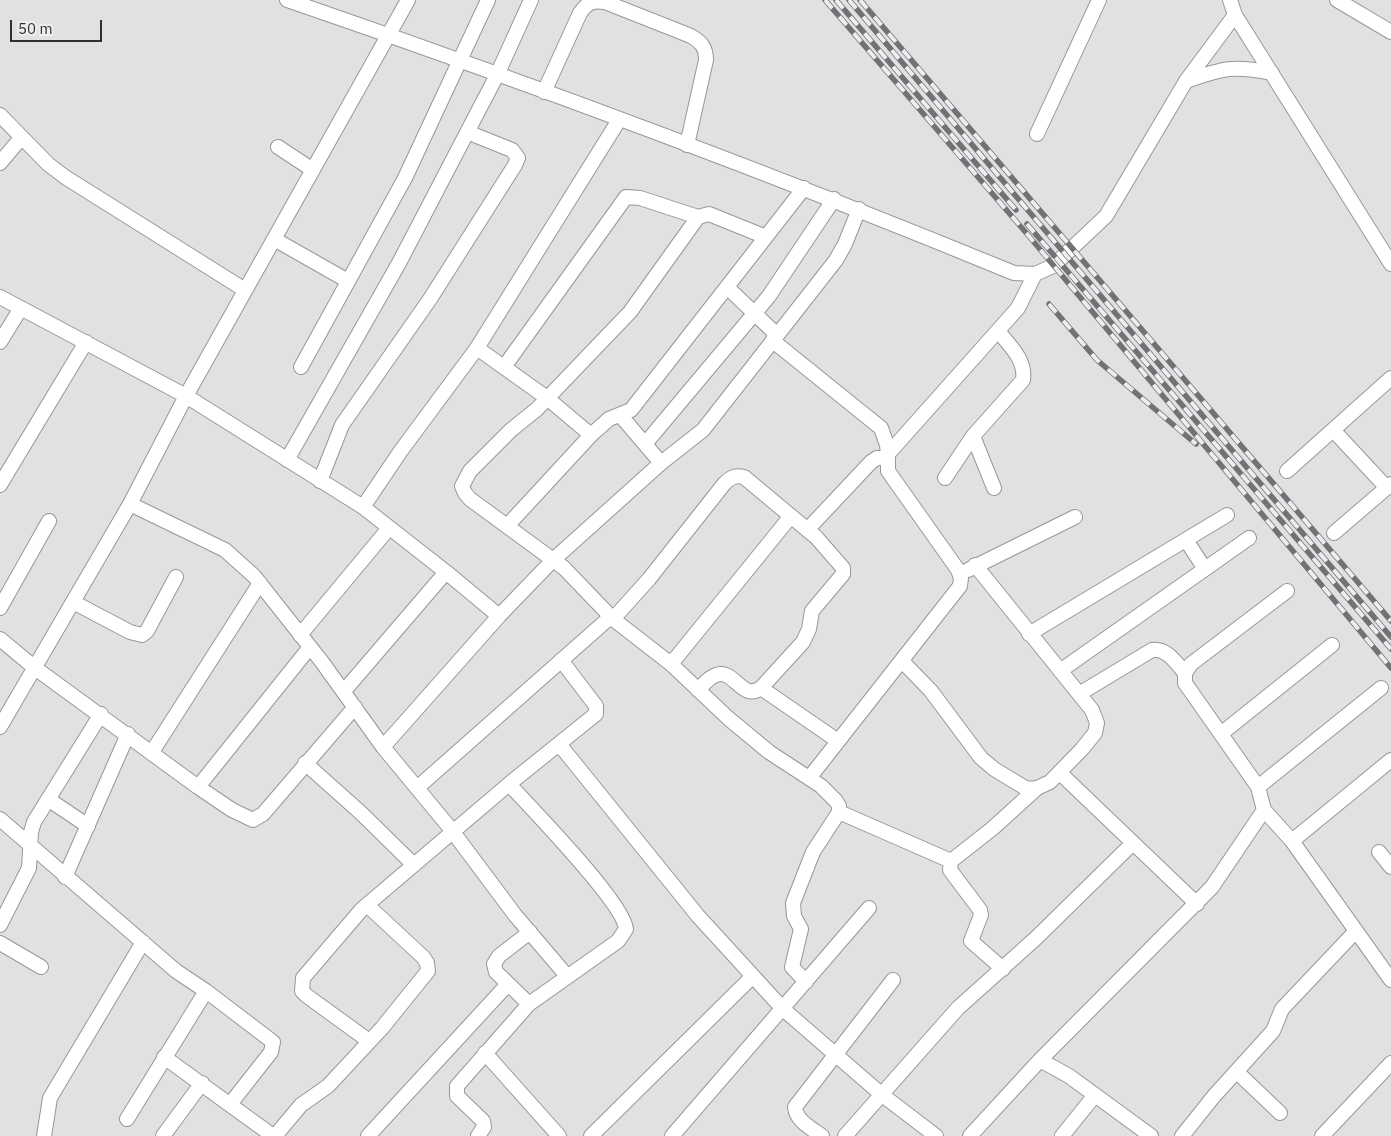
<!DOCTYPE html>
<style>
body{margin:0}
#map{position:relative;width:1391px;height:1136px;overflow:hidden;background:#e1e1e4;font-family:"IBM Plex Sans",sans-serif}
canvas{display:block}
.scale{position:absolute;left:10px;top:20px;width:92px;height:22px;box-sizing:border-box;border:2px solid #2f2f30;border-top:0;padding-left:6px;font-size:15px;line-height:18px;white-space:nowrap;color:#2f2f30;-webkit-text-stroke:4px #eeeef1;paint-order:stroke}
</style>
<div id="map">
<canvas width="1391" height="1136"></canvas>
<div class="scale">50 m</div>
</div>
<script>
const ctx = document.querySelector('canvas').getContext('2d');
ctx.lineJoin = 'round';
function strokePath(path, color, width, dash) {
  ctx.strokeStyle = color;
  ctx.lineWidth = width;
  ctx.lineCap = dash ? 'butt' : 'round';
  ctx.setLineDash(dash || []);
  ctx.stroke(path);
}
const minor = new Path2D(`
 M287 0C532 84 775 175 1014 273L1035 274 1053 266 1106 216 1186 81 1235 15
 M1230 0 1235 15 1391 264
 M1337 0 1391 32
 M1186 81C1224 68 1233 65 1272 73
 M544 92 580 13C587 3 592 0 605 2L691 36C701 42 706 47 706 60L687 145
 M0 115 48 164 65 177 245 290
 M1037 134 1099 0
 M278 147 313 170
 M0 163 21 138
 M766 237 709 214 698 217 630 312 537 409 511 430 470 471 462 486 465 493 470 499 564 568 613 619 671 664 728 718 769 752 821 786 836 801 839 806V812L813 852 793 903 794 916 801 929 792 967 806 982
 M274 239 348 281
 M728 288 775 333 773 341 881 428 887 445 888 454
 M0 297 186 396 363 507 446 572 499 616
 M0 342 21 308
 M477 348 547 398 591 435
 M301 367 405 178 488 0
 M504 367 626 197 640 198 698 217
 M621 416 661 463
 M1333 430 1387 488
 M973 436 994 488
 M645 444 769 296 834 199
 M287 460 399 263 497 75 531 0
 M1287 471 1391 378
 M945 478 973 436 1023 380C1026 360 1010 346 998 331
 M320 481 342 425 430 299 515 165 518 158 512 150 467 132
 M0 485 86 342
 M130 504 225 550 254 576 322 662 383 747 450 828 515 915 567 976
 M363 507 400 452 477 348 619 120
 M507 526 591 435 609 419 631 410 804 188
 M807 530 871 462 877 458H886
 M1334 533 1391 484
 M1186 540 1205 569
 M968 570 1075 517
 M1287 591 1191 664 1185 673V683L1258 787 1264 810 1292 841 1391 980
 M73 602 130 632 142 635 147 631 176 577
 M0 608 49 521
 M1029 634 1227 515
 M300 635 389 528
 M0 639 35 668 198 787 232 810 253 820 263 814 355 707
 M902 661 931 691 981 758 994 769 1027 789 1037 788 1050 782 1082 749 1095 733 1097 723 1092 710 975 565
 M671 664 791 516
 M1060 671 1249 538
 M761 688 838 741
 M344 691 446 572
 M1079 694 1152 650C1167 648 1176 663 1185 673
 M0 727 130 504 186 396 408 0
 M1222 733 1332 645
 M559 744 698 916 783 1009 881 1094 936 1136
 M383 747 499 616 553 560 661 463 703 430 836 260 845 244 859 209
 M152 752 260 583
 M305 763 361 813 414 865
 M1060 773 1197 904
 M810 777 960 586 961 578 958 570 888 471V454L1018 308 1035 274
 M198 787 310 647
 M1258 787 1381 688
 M417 788 607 620 613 619 649 579 724 484C731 477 735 475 744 477L816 537 843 568V574L812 611 809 629 803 642 761 688C742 702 734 668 716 675 709 677 703 685 698 690
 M48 799 88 826
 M839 812 951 861
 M0 819 176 971 206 991 273 1042 271 1052 231 1103
 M1292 841 1391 760
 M1379 852 1391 867
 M65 877 128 734
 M0 925 29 868 31 832 34 822 101 714
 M0 943 41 967
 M1003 969 971 941 981 915 980 910 950 870 951 861 993 828 1037 788
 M529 1004 496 972 494 964 499 956 530 932
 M369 1041 307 996 302 991 303 978 362 909 509 784 596 714V706L561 660
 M485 1053 559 1136
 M164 1057 273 1136
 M1040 1060 1069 1076 1151 1136
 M1237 1072 1280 1113
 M127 1119 206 991
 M44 1136 50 1098 143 942
 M163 1136 202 1083
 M275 1136 301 1105 328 1086 382 1028 428 971 427 963 423 957 367 905
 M368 1136 508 984
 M478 1136 484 1127 483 1121 457 1096V1086L529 1004 618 941 626 929C624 903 531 808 509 784
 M591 1136 753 976
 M672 1136 869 908
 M822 1136C811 1128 796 1121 795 1107L893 980
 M845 1136 958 1008 1035 939 1133 843
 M970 1136 1040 1060 1212 887 1264 810
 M1062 1136 1095 1095
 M1182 1136 1214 1096 1273 1031 1282 1009 1355 932
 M1322 1136 1391 1063`);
strokePath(minor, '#97979a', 16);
strokePath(minor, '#fff', 14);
const rail = new Path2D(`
 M825 0 1028 235 1391 668
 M836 0 1016 210
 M849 0 1391 637
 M860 0 1391 621
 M1027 224 1391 649
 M1049 304 1097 360 1196 444`);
strokePath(rail, '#727274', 5.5);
strokePath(rail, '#eeeef1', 4, [11]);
</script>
